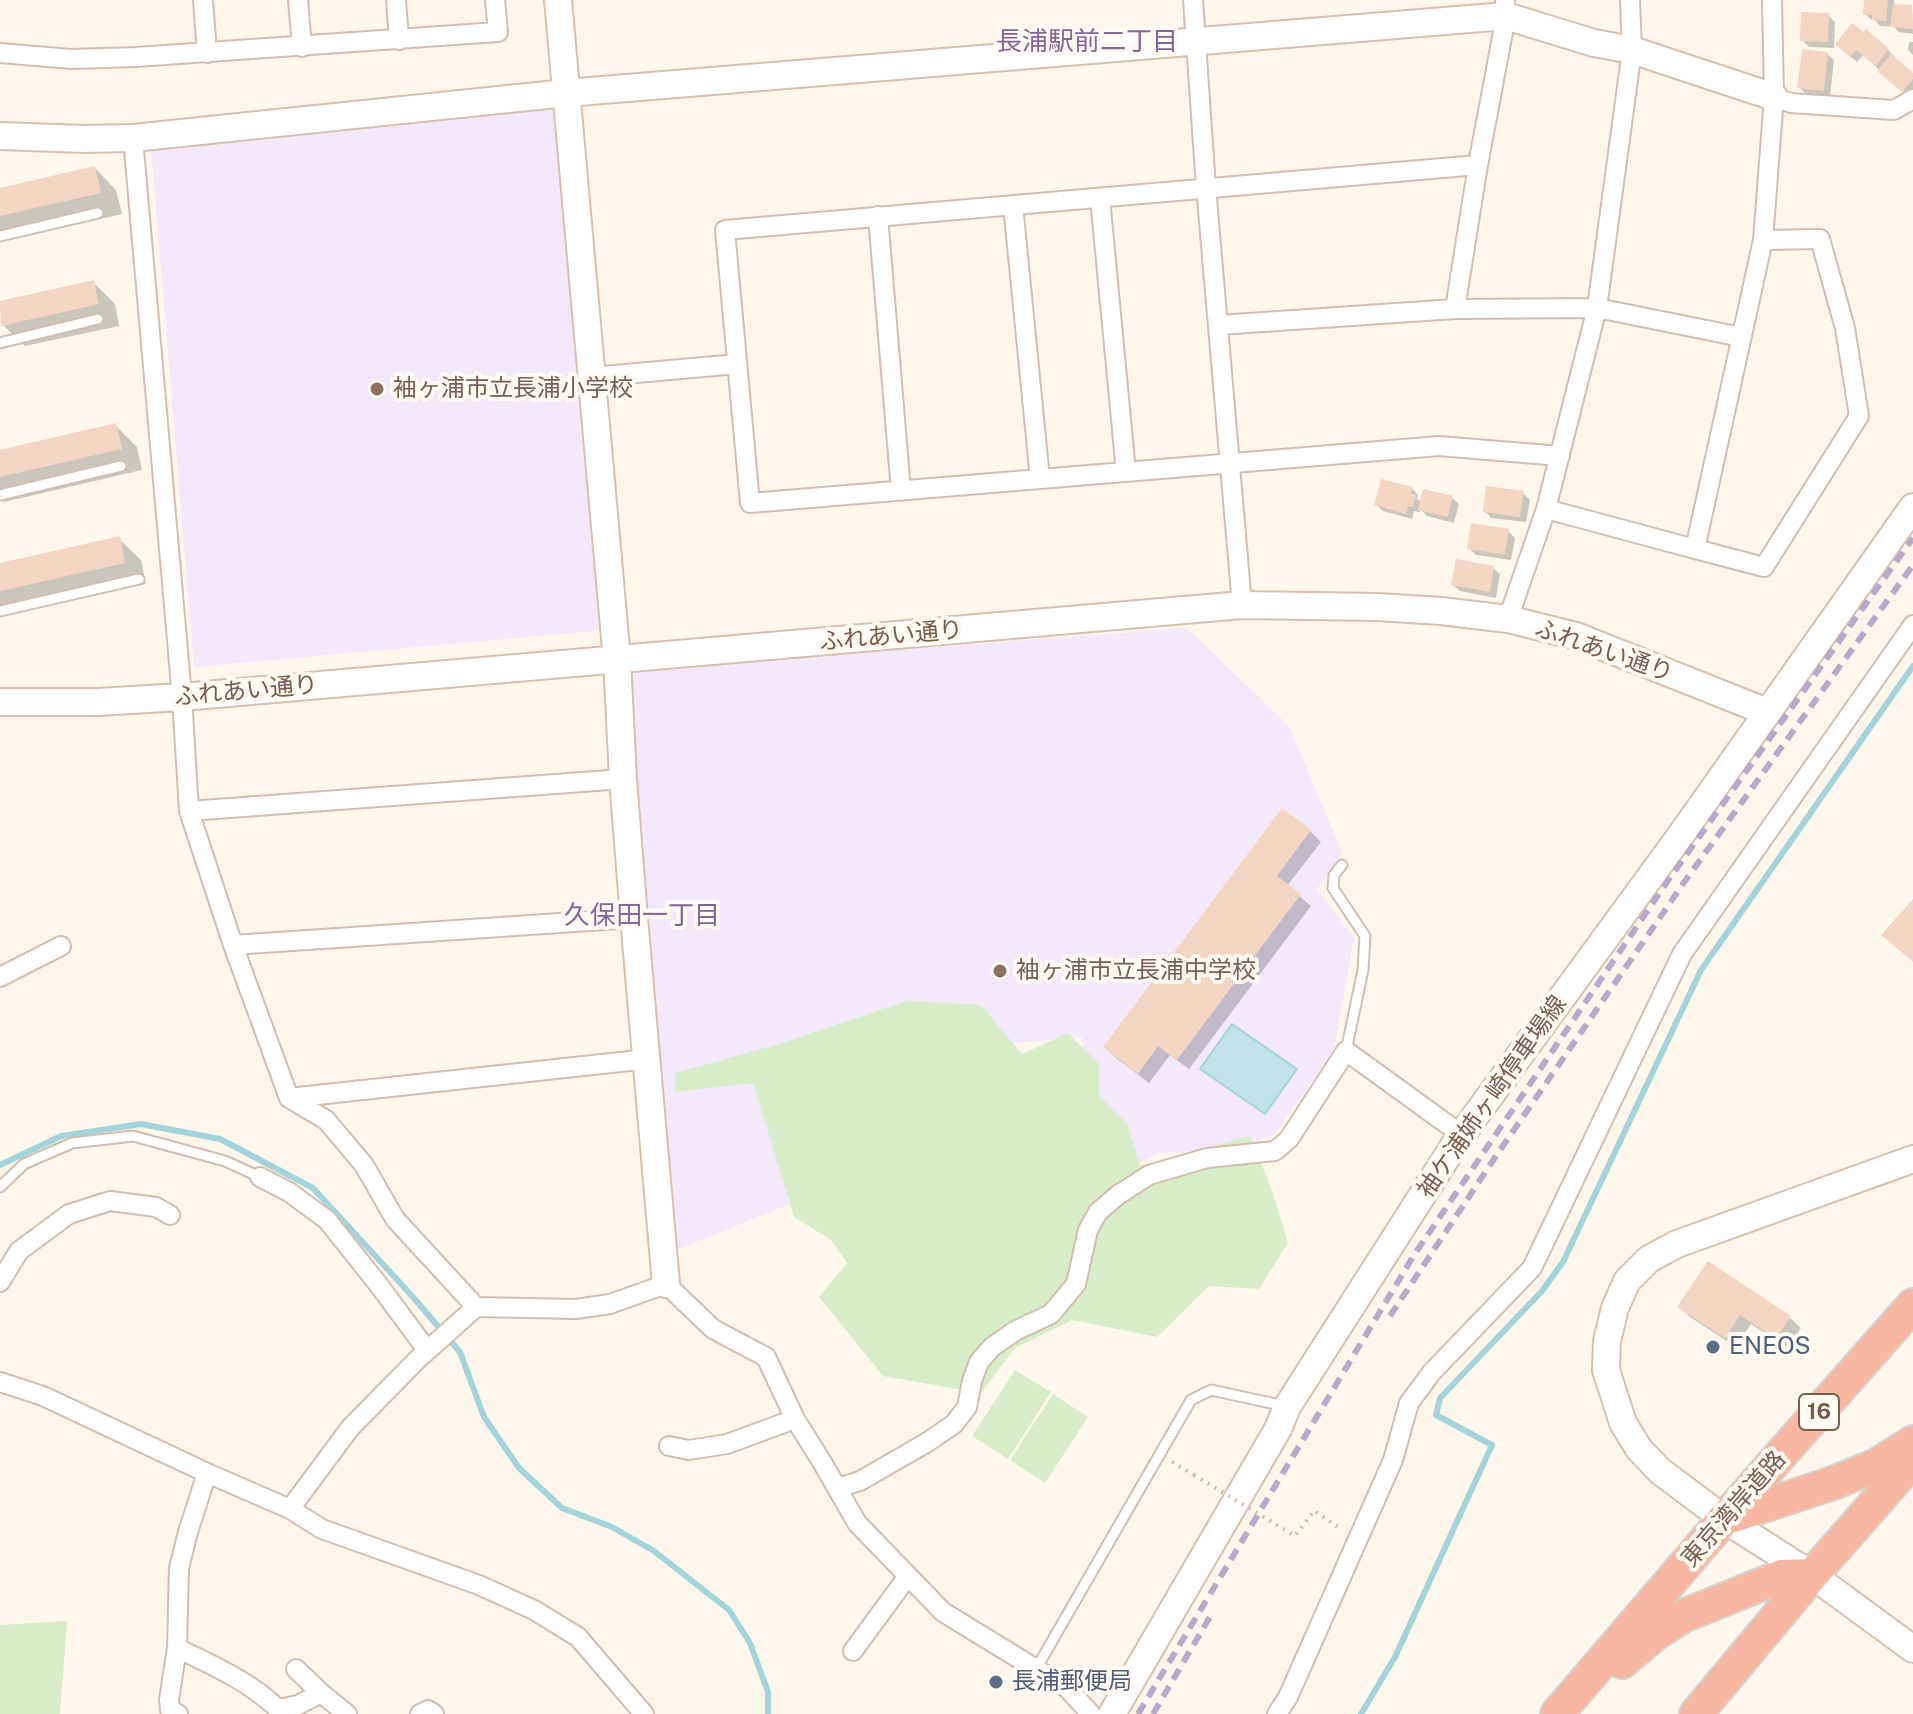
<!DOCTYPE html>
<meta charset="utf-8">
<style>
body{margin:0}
canvas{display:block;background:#fdf6ec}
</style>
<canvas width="1913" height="1714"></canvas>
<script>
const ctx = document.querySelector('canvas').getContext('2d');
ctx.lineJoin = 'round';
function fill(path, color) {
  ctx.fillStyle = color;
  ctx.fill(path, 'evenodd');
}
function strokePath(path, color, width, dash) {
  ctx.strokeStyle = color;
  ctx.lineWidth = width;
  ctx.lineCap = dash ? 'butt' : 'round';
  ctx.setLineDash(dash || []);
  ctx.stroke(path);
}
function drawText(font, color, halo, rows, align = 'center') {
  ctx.font = font + ' "Public Sans","Noto Sans JP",sans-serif';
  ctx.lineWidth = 8;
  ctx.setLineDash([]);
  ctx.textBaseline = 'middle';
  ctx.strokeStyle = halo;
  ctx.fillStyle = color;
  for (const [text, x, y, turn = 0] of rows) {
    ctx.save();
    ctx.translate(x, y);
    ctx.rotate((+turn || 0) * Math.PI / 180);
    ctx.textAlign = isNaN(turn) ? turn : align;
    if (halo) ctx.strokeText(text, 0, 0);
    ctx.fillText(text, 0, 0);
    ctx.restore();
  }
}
fill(new Path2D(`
 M555 103 605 630 194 667 151 148Z
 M1187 628 1289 726 1343 854 1317 889 1354 938 1334 1050 1274 1135 1239 1149 1159 1153 1116 1174 1081 1037 994 1045 753 1075 790 1204 676 1250 628 670Z`), '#f3e8fa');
fill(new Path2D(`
 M906 1001 981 1005 1022 1054 1068 1033 1099 1064V1096L1128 1125 1140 1166 1250 1136 1273 1193 1288 1243 1259 1289 1209 1286 1157 1337 1072 1320 1015 1348 981 1393 883 1376 819 1297 847 1263 831 1240 794 1217 753 1083 675 1092V1073L776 1045Z
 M1015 1370 1051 1392 1008 1459 972 1436Z
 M1053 1394 1088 1417 1045 1483 1010 1460Z
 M67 1621 60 1714H0V1625Z`), '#d8ecc9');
const water = new Path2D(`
 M1232 1024 1297 1069 1265 1114 1200 1069Z`);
fill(water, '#bfe3e8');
strokePath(water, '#a5d3da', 2);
fill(new Path2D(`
 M1866 0H1894V6L1912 7 1913 34 1899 32 1894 27 1880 26 1875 20H1872L1865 14Z
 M1828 15 1835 22 1834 48 1809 47 1802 40Z
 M1866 32 1888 50 1895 57 1893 59 1913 76V93L1909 97 1863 55 1857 62 1844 51Z
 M1909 42H1913V55L1908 50Z
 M1827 54 1834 60 1830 97 1806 94 1799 87Z
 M95 168 116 190 122 214 0 242V190Z
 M93 282 115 304 119 326 25 346 3 325 0 303Z
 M115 425 137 447 142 470 4 502 0 498V452Z
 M1412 488 1418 495 1417 499 1422 503 1452 498 1459 504 1454 523 1427 516 1420 509V512L1414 511 1412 519 1383 511 1376 505Z
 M1523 493 1530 500 1526 522 1491 518 1485 511Z
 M1508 531 1515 538 1511 560 1476 555 1469 548Z
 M119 539 141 560 146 584 4 616 0 612V565Z
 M1493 568 1500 574 1496 598 1460 591 1453 585Z
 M1283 810 1310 831 1321 842 1287 886 1311 906 1189 1069 1170 1055 1149 1083 1116 1058 1105 1047Z
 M1709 1264 1790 1318 1801 1328 1787 1348 1751 1324 1736 1347 1690 1317 1680 1307Z`), '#0003');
strokePath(new Path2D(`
 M0 1165 61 1136 141 1124 220 1139 313 1188 412 1296 460 1352 484 1417 519 1468 562 1508 612 1527 654 1551 729 1610 750 1643 768 1692V1714
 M1361 1714 1395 1657 1492 1445 1436 1415 1440 1398 1542 1291 1563 1262 1701 970 1913 666`), '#a5d3da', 6);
fill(new Path2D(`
 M1864 0H1888L1886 21 1872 20V15L1863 14Z
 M1893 4 1912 5 1913 29 1890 27Z
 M1801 12 1829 13 1828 42 1800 41Z
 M1852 23 1864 32 1866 29 1889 49 1876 66 1856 50 1850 57 1835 44Z
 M1802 49 1828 52 1824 91 1797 88Z
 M1891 54 1913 73V79L1902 92 1877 71Z
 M95 166 101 193 0 216V188Z
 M94 280 99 304 1 326 0 301Z
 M116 423 122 449 0 477V450Z
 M1381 479 1413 487 1411 494 1416 495 1413 507 1408 506 1406 514 1374 505Z
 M1486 486 1524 491 1520 517 1483 512Z
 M1423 489 1453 496 1448 517 1418 510Z
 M1471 523 1509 529 1505 555 1467 549Z
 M120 536 125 563 0 591V563Z
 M1456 559 1494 566 1490 592 1451 585Z
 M1282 808 1311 830 1277 876 1301 894 1177 1060 1158 1046 1138 1074 1103 1047Z
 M1913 899V962L1881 935Z
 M1708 1261 1791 1316 1776 1339 1740 1315 1725 1338 1677 1307Z`), '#f3d5c3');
const lane = new Path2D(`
 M0 236 98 213
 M0 343 98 319
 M0 495 121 466
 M0 611 139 579
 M1342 865 1334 875 1333 888 1365 936 1363 970 1346 1051
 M0 1187 24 1164 72 1143 133 1136 225 1161 260 1177
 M1036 1669 1191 1400 1211 1390 1285 1406`);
const street = new Path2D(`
 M203 0 207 53
 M298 0 302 47
 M396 0 399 40
 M1193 0 1206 187 1242 605
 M0 53 71 59 136 57 498 32 495 0
 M1774 97 1791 103 1894 110 1913 99
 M133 138 182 697 189 811 233 945 289 1098 648 1059
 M1478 165 725 230 750 503 1439 446 1560 456
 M1100 198 1126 472
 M1013 205 1040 479
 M878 216 901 491
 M1763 240 1820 239 1845 328 1859 416 1764 567 1695 549 1763 240 1774 97 1772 0
 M1455 309 1478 165 1506 16 1505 0
 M1219 325 1455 309 1597 308 1741 337
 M592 377 737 364
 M1546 509 1695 549
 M1508 619 1546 509 1597 308 1632 50 1630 0
 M189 811 623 779
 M233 945 634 918
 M0 977 61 946
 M289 1098 326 1120 364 1165 395 1219 476 1307
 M260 1177 289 1192 327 1220 378 1284 427 1350
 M0 1282 19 1251 69 1214 110 1201 156 1207 170 1215
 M0 1382 43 1396 207 1473 290 1509 322 1529 479 1585 534 1610 578 1637 644 1714
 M669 1446 689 1450 727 1444 795 1419
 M837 1488 860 1481 926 1443 954 1424 967 1407 972 1381 979 1362 992 1347 1015 1331 1051 1314 1076 1284 1088 1230 1098 1212 1118 1195 1149 1175 1207 1158 1275 1151 1289 1139 1346 1051 1462 1135
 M290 1509 350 1428 419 1358 476 1307 576 1309 610 1304 666 1284 713 1329 766 1357 795 1419 822 1462 857 1523 943 1612 1067 1688 1091 1714
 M177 1648C212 1665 249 1681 278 1709L298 1705 321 1693 347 1714
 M853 1651 908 1576
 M296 1669 321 1693
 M178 1714 170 1710 169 1700 177 1648 179 1568 188 1532 207 1473
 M420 1714 428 1710 434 1714
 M1277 1714 1288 1697 1393 1460 1409 1403 1432 1372 1532 1268 1682 954 1913 625`);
const secondary = new Path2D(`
 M558 0 617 660 623 779 634 918 666 1284
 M0 136 84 139 133 138 566 93 1506 16 1594 43 1632 50 1774 97
 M0 702H98L182 697 1242 605 1378 607 1441 611 1508 619 1576 636 1767 712
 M1913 1159 1677 1244 1649 1259 1627 1281 1615 1308 1607 1341 1606 1370 1623 1423 1639 1449 1660 1471 1724 1519 1812 1575 1913 1649
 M1112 1714 1278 1429 1287 1407 1457 1141 1678 839 1913 507`);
const highway = new Path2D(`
 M1724 1519 1833 1483 1877 1465 1913 1442
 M1622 1662 1655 1634 1683 1616 1782 1576 1812 1575
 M1557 1714 1724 1519 1913 1305
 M1696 1714 1812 1575 1913 1460`);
strokePath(lane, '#d1beb0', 13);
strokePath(street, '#d1beb0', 22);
strokePath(secondary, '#d6c0b0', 30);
strokePath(highway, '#dad1cd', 36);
strokePath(new Path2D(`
 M1172 1462 1194 1475
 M1316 1512 1341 1529`), '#d9b8a5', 4, [2, 6]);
strokePath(lane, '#fff', 9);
strokePath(street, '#fff', 18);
strokePath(secondary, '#fff', 26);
strokePath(highway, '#f7b7a3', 32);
strokePath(new Path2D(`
 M1390 1316 1496 1156 1685 881 1913 565
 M1138 1714 1414 1255 1669 879 1913 538
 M1153 1714 1211 1615`), '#b9a8c9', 6, [12, 8]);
strokePath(new Path2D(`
 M1194 1475 1295 1536 1314 1511 1316 1512`), '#d9b8a5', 4, [2, 6]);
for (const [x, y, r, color] of [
 [377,389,8,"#8d6e63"],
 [1000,971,8,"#8d6e63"],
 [1713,1347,8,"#5c6f8a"],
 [996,1682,8,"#5c6f8a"]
]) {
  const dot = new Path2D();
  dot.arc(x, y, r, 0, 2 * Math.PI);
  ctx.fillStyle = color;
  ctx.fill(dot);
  strokePath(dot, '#fffaf3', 3);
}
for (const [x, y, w] of [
 [1819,1412,40]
]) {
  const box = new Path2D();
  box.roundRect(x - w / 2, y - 18, w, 36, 6);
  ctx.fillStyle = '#fffaf3';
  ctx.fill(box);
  strokePath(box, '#7a5c4d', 2);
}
drawText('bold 22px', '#7a5c4d', null, [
 ["16",1819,1412]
]);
drawText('24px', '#785e54', '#fffaf3', [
 ["袖ヶ浦市立長浦小学校",393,389],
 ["袖ヶ浦市立長浦中学校",1016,971]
], 'left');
drawText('24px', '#7a5c4d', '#fffaf3', [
 ["ふれあい通り",891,636,-5],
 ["ふれあい通り",1604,651,19],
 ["ふれあい通り",246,691,-5],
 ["袖ケ浦姉ヶ崎停車場線",1492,1097,-55],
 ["東京湾岸道路",1734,1509,-49]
]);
drawText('24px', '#4e5e75', '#fffaf3', [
 ["ENEOS",1729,1347],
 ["長浦郵便局",1012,1682]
], 'left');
drawText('26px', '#846695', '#fffaf3', [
 ["長浦駅前二丁目",1087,42],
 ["久保田一丁目",642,916]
]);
</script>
